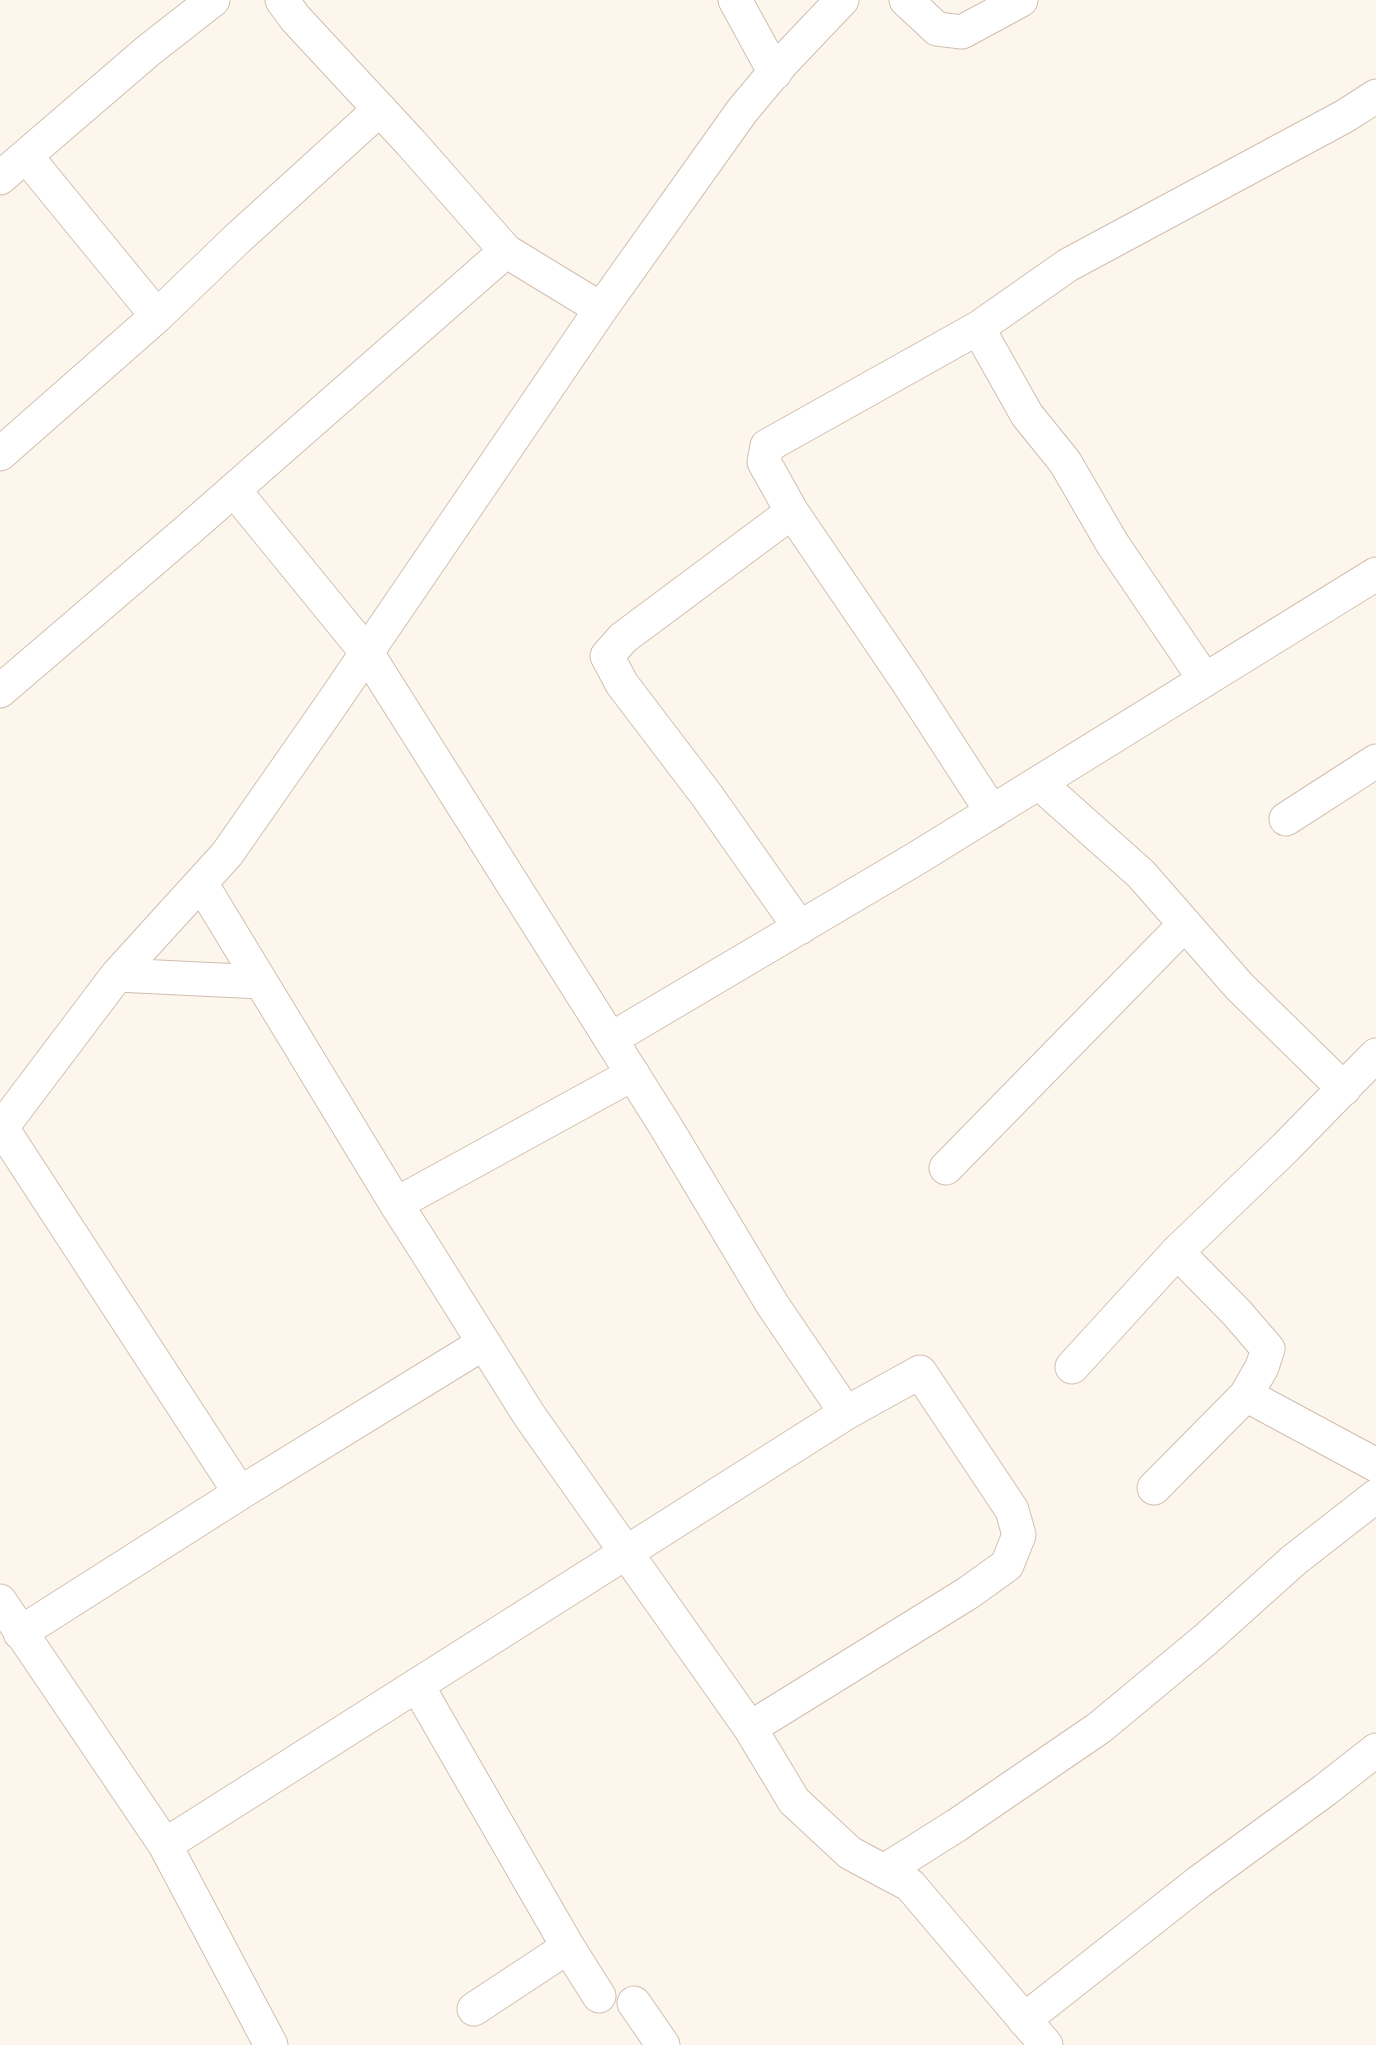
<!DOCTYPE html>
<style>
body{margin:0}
canvas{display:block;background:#fdf6ec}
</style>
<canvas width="1376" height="2045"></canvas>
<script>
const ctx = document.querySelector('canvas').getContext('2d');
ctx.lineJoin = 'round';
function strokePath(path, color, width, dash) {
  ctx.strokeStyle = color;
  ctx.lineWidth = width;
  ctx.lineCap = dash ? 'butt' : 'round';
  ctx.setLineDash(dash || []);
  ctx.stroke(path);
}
const minor = new Path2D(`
 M282 0 295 18 411 143 506 251 601 309
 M735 0 775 73
 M906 0 937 29 962 32 1021 0
 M26 156 157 316
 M0 178 149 50 213 0
 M978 328 1027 415 1065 462 1112 543 1205 680
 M0 454 157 316 237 239 380 109
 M234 490 367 653 666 1127 772 1304 846 1413
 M792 512 623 638 607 656 622 684 708 797 800 928
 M0 691 188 530 506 251
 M1039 783 1141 874 1239 986 1344 1089
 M992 812 905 678 792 512 764 462 767 446 978 328 1068 265 1345 116 1376 96
 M1286 819 1376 761
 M201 883 396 1204 418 1238 529 1415 750 1728 794 1801 850 1853 910 1885 1046 2045
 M117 975 261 982
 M611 1039 917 858 1376 574
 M2 1128 240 1493
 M0 1130 117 975 227 854 331 705 601 309 742 111 783 62 842 0
 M946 1168 1185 924
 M396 1204 633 1074
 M1072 1367 1177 1252 1285 1148 1376 1055
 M1246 1395 1376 1465
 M1154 1488 1246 1395 1262 1367 1268 1349 1237 1313 1177 1252
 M0 1601 165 1845 271 2045
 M20 1633 240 1493 484 1343
 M417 1685 568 1947 474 2009
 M165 1845 846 1413 920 1372 1012 1510 1019 1535 1007 1565 968 1593 750 1728
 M884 1871 957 1825 1099 1728 1205 1640 1294 1560 1376 1496
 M568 1947 599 1996
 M634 2003 663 2045
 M1024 2020 1199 1882 1325 1790 1376 1750`);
strokePath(minor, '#d1beb0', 35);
strokePath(minor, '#fff', 33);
</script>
